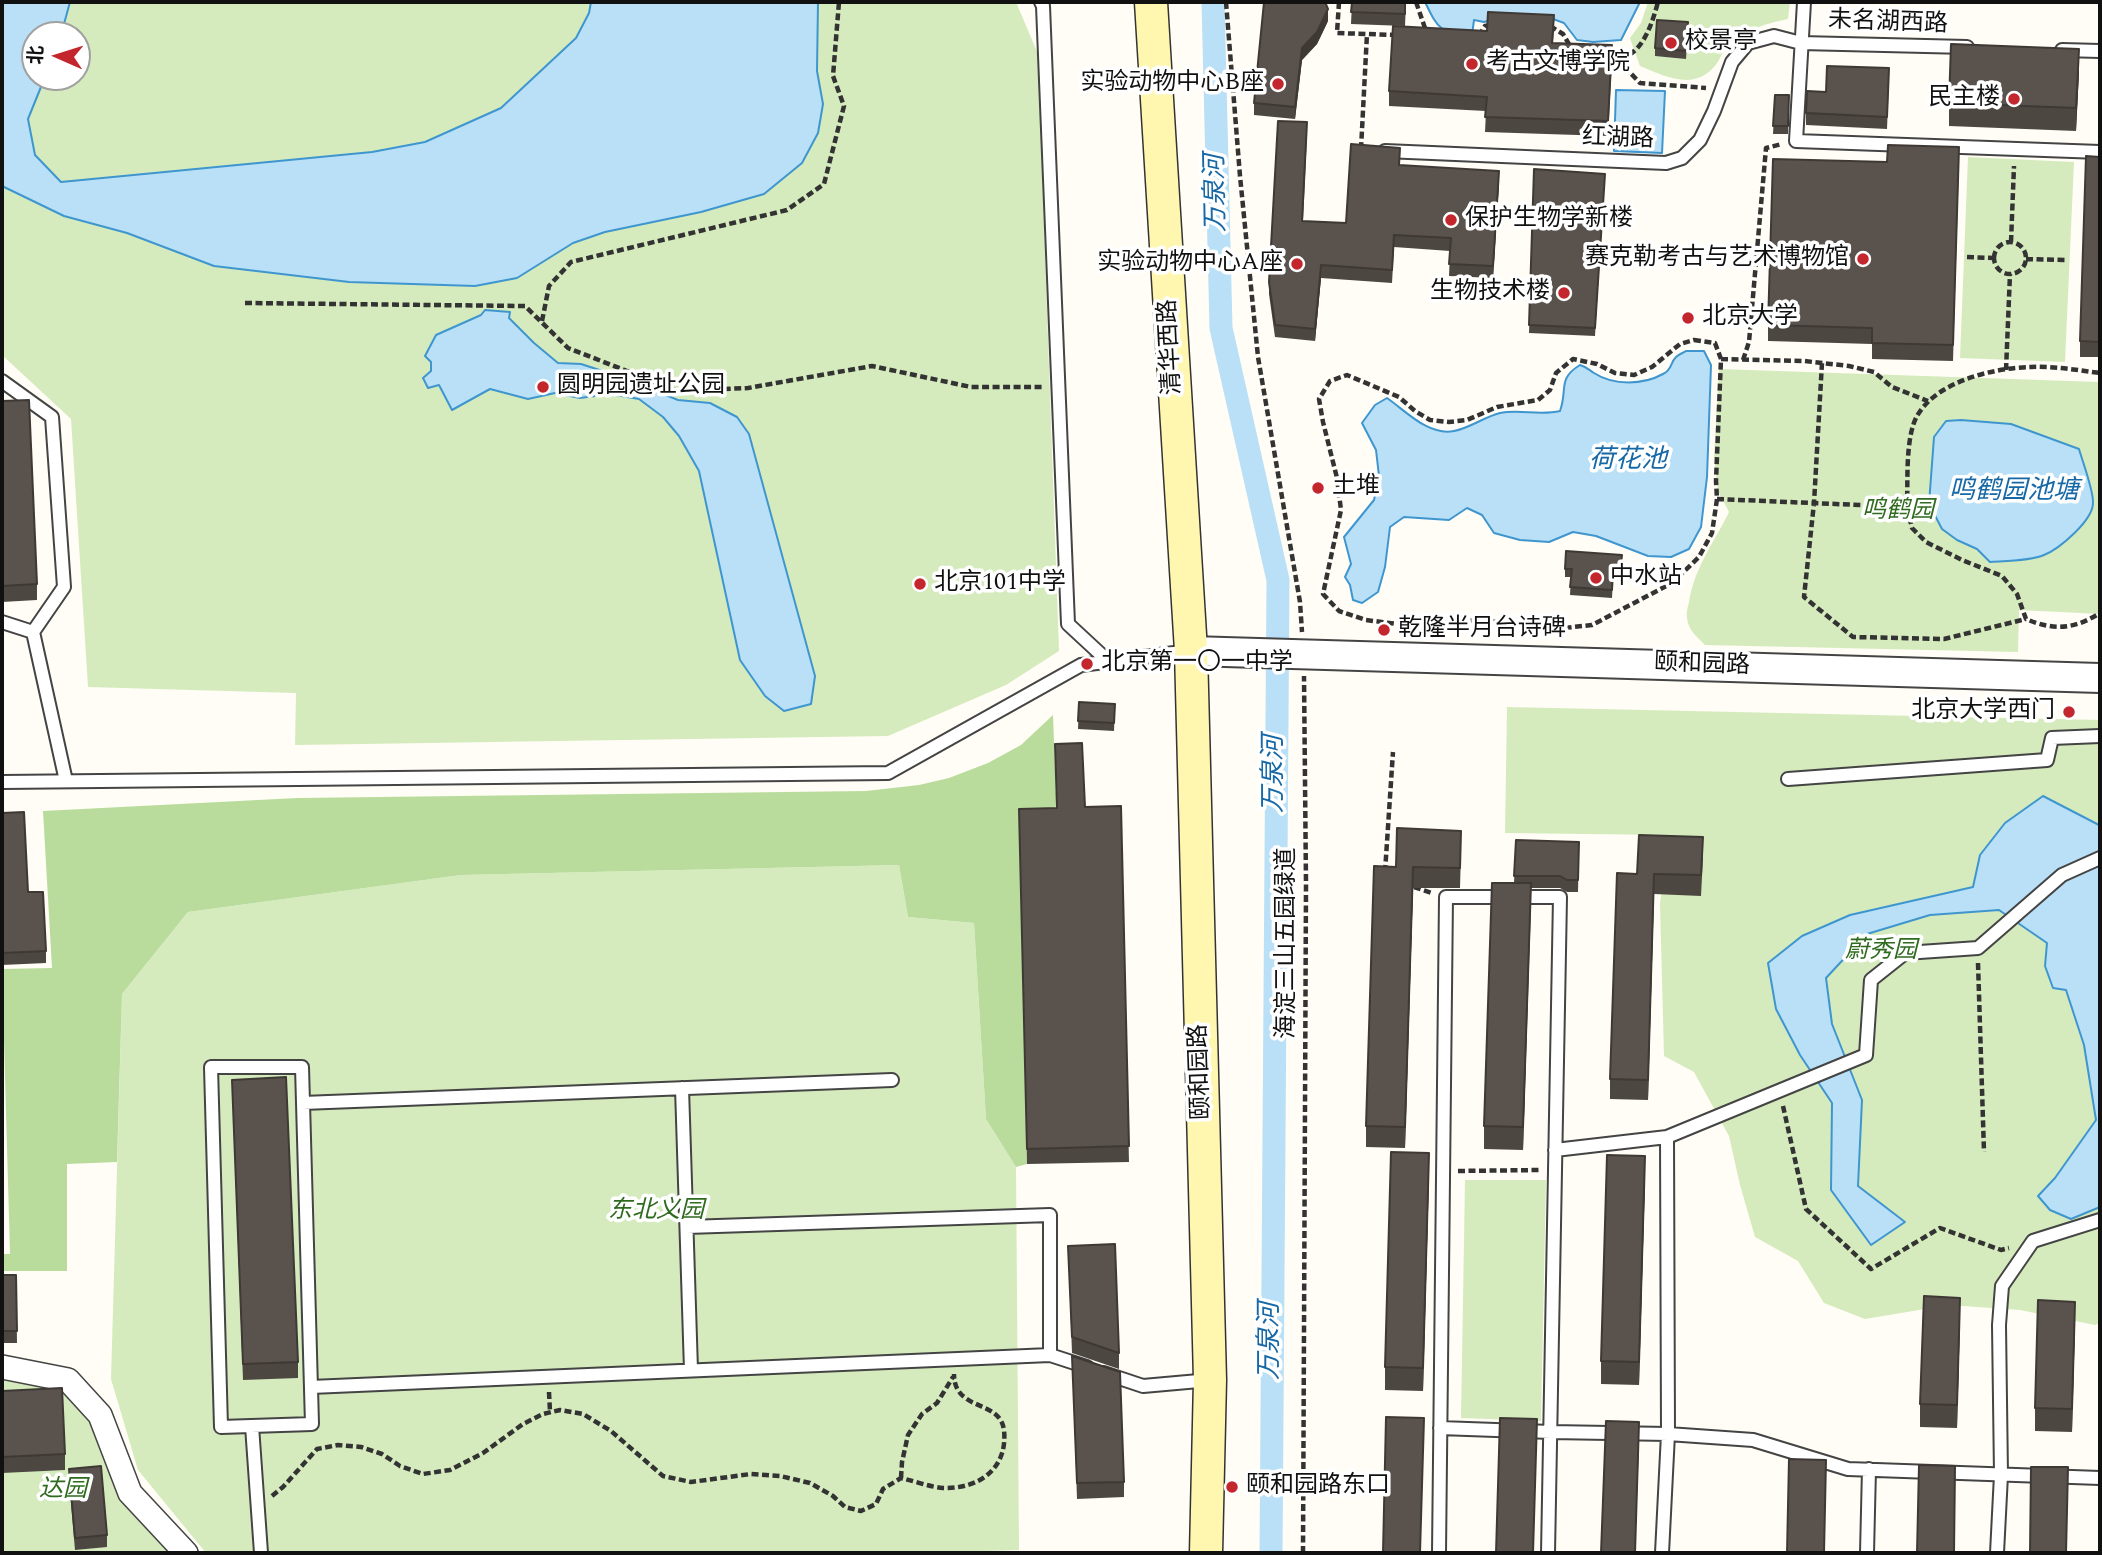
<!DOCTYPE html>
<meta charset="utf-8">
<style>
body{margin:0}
#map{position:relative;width:2102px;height:1555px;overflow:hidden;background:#fffdf5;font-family:Spectral,"Noto Sans SC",serif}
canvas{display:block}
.frame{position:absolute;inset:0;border:4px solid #111;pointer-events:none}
.north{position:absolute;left:21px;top:21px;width:70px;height:70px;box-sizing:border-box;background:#fff;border:2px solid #a0a0a0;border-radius:50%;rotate:273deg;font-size:19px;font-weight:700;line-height:28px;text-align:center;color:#111}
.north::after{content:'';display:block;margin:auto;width:24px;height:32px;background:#c4262e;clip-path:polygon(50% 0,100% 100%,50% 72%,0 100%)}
</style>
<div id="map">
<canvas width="2102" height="1555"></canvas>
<div class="frame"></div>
<div class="north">北</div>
</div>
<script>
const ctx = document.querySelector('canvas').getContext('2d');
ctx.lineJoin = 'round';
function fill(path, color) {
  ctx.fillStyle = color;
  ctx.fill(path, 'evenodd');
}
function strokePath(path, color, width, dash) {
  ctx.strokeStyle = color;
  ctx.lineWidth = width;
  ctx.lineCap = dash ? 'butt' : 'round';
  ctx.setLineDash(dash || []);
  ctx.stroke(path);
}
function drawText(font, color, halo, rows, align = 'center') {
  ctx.font = font + ' Spectral,"Noto Sans SC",serif';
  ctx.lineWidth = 7;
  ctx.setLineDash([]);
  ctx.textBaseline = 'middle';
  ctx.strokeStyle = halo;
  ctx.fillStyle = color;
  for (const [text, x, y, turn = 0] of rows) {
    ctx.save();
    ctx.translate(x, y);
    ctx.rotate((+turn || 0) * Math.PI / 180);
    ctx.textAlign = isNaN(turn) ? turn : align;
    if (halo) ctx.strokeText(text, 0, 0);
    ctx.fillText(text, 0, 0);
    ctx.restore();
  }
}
fill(new Path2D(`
 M2 2H1016L1038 54 1059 651 1006 685 888 736 295 745 296 693 88 687 71 419 2 355ZM35 35H77V77H35Z
 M1648 2H1790L1788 19C1764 24 1743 30 1726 49 1721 54 1719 62 1714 67 1693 91 1664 76 1640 66L1630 38 1641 23Z
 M1968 157 2074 162 2065 362 1960 358Z
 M1719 369 2100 382V614L2019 610 2018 652 1705 645C1697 637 1688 630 1687 618 1686 613 1688 606 1689 602 1695 566 1714 543 1729 512L1718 491 1714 458Z
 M1507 707 2100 720V1323L2095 1325 2020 1310 1949 1305 1865 1319 1824 1303 1798 1261 1755 1237 1740 1185 1729 1136 1694 1072 1664 1056 1660 904 1668 835 1505 833Z
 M899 865 908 917 974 923 986 1119 1016 1167 1019 1550 926 1553H206L138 1470 111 1379 122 994 188 912 461 875Z
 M1465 1180H1546L1541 1421 1461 1418Z
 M2 1367 68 1380 130 1493 186 1553H2Z`), '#d5ebbd');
fill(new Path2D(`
 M1053 715 1056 798 1055 824 1019 825 1027 1164 1016 1167 986 1119 974 923 908 917 899 865 461 875 188 912 122 994 117 1162 67 1164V1271H2V1254H10L2 969 52 968 43 811 297 798 866 791 919 785 949 778 988 763 1021 745Z`), '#b9dc9c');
const water = new Path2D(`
 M2 2H70L61 35H35V77H45L28 119 35 155 61 182 372 152 425 142 501 108 576 38 589 13 591 2H818L817 71 823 104 818 133 802 163 764 194 701 212 605 232 573 243 517 278 475 286 349 282 214 266 127 233 64 216 2 186Z
 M1425 2H1640L1621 40 1593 42 1577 40 1564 23 1553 19 1507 16 1484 22 1474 20 1472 35C1440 32 1439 31 1425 2Z
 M1616 90 1665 91 1662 153 1614 151Z
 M485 310 510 312 509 318 534 343 558 363 581 364 618 376 678 400 710 403 737 417 749 434 815 676 811 704 784 711 765 696 740 660 699 471 679 436 663 417 639 399 610 394 580 398 555 393 528 399 490 389 452 410 439 385 428 388 423 378 431 371V362L425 356 436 335 481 315Z
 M1686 351H1704L1711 365 1707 477 1701 527 1689 549 1671 557 1648 556 1596 536 1573 532 1549 542 1520 540 1494 533 1482 515 1467 508 1449 520 1404 517 1390 527 1385 567 1378 592 1362 603 1353 600 1350 585 1345 577 1351 564 1344 537 1374 500 1379 476 1376 450 1362 423 1375 405 1387 398C1406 411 1428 436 1454 431 1470 428 1484 417 1500 413 1520 409 1540 416 1560 411 1568 389 1557 379 1580 365 1587 367 1589 370 1594 373 1614 386 1643 385 1663 374 1672 370 1670 363 1676 357 1679 354 1683 353 1686 351Z
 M1961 420 2011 424 2079 449C2083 463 2093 489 2093 502 2094 520 2059 549 2044 555 2030 561 2005 561 1990 562L1977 549 1957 540 1942 529 1929 504 1934 437 1946 421Z
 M2043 796 2099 825 2100 827V1207L2071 1219 2050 1210 2038 1196 2055 1178 2096 1120 2084 1045 2066 990 2053 988 2045 966 2047 943 1999 910 1930 915 1867 934 1826 978 1832 1024 1862 1100 1858 1186 1905 1222 1871 1245 1831 1190 1832 1103 1800 1055 1776 1009 1768 963 1802 936 1850 915 1973 887 1980 855 2005 823Z`);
fill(water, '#b9e0f7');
strokePath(water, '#3f96cf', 2);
strokePath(new Path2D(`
 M1213 2 1221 328 1278 580 1271 1553`), '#b9e0f7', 23);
const service = new Path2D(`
 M1041 2 1043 6 1068 624 1109 662
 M1804 2 1796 141 2100 152
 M2062 50 2100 51
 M1385 151 1666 163 1682 158 1700 140 1714 111 1732 62 1748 43 1774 36 1801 43 1967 47
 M2 381 52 417 64 587 33 632
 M2 622 33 632 66 781
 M1788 779 2047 760 2052 738 2100 736
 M2 782 888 773 1081 665 1190 651
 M211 1067H302L312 1424 221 1427Z
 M682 1088 691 1370
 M303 1103 892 1080
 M1555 1150 1667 1137 1866 1055 1871 980 1905 953 1978 948 2062 875 2100 858
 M687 1227 1050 1215V1355
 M1104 1373 1143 1386 1210 1380
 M311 1387 1050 1355 1087 1367
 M252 1426 261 1553
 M1440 1428 1551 1432 1668 1434 1753 1440 1848 1469 2100 1478
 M1439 1553 1446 897H1560L1548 1553
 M1662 1553 1668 1434 1667 1137
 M1867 1553 1869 1469
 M1997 1553 2001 1475 1999 1325 2002 1286 2033 1241 2100 1220`);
const minor = new Path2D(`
 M2 1367 68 1380 100 1415 130 1493 186 1553`);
const tertiary = new Path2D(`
 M1191 651 2100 678`);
const secondary = new Path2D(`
 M1151 2 1191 651 1210 1380 1206 1553`);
strokePath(service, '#444', 16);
strokePath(minor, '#444', 26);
strokePath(tertiary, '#444', 32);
strokePath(secondary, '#333', 35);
strokePath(new Path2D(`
 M1226 2 1240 176 1258 357 1300 602 1302 632
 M1339 2 1337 33 1395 35
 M1416 2 1426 31
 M1550 26 1563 34 1570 46
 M1479 36 1485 26 1492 25
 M1609 57C1640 65 1652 24 1658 2
 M1617 59 1640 83 1706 88
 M1361 149 1367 34
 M1994 258a16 16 0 1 1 32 0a16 16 0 1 1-32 0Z
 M2011 242 2014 166
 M1967 257 1994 258
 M2026 259 2067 260
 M245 303 525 306 568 348 678 391 748 388 872 366 971 387H1044
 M542 321 549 286 571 262 787 210 824 184 844 106 833 76 839 2
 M1694 340 1715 343 1721 359 1716 481 1717 499 1712 533 1699 557 1672 583 1592 625 1554 629 1480 620 1397 624 1366 620 1339 611 1323 594 1341 510 1337 478 1323 422 1319 399 1330 381 1347 375 1399 397 1415 411 1430 420 1449 422 1467 420 1497 407 1538 400 1550 390 1556 373 1573 359 1597 364 1615 373 1634 375 1652 367 1680 344Z
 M1721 359 1804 361 1849 366 1874 372 1892 387 1928 401
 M1743 360 1749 342 1766 148 1782 144
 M1822 363 1814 503 1804 597 1853 637 1944 639 2026 619
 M2006 370 2010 274
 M1717 499 1907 507C1908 482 1905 438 1917 416 1937 381 1993 368 2031 367 2054 366 2077 370 2100 373
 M1907 507 1912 528 1926 542 1962 560 2002 576 2017 594 2026 619C2054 631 2075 629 2100 613
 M1385 872 1393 752
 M1414 887 1432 893
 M1978 963 1984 1152
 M1783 1106 1806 1209 1871 1269 1940 1228 2001 1250 2009 1248
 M1458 1171 1540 1170
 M549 1392 550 1412
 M901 1478 902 1462 908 1435 922 1414 937 1403 953 1377
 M272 1496 283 1487 317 1449 338 1445 361 1447 382 1454 400 1466 423 1474 450 1470 483 1453 523 1424 543 1414 560 1410 583 1414 611 1431 663 1476 691 1482 751 1474 780 1476 810 1483 833 1496 845 1507 861 1511 876 1504 883 1489 901 1478C914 1481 930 1487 943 1488 980 1489 1008 1468 1004 1430 1000 1399 954 1412 954 1374
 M1303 1553 1306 884 1304 676`), '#333', 4.5, [7, 3.5]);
strokePath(service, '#fff', 12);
strokePath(minor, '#fff', 23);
strokePath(tertiary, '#fff', 28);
strokePath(secondary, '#fff6b0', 32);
fill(new Path2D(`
 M1352 2H1406L1405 26 1351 24Z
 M1328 21 1317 44 1302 60 1295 119 1254 115V103Z
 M1554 30 1553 43 1612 60 1608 136 1485 132 1486 111 1389 106V91L1487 31Z
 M1688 30 1686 59 1655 56V48Z
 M2079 72 2076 131 1949 126V103Z
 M1889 80 1887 129 1806 125V113L1826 92Z
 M1775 95H1789L1788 134H1773Z
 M1307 135 1303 221 1346 223 1400 165 1499 183 1493 278 1449 276 1450 251 1394 247 1392 283 1321 278 1315 341 1275 337 1269 294V282Z
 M2100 157V357H2080V341Z
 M1887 162 1959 163 1953 361 1872 359V344L1768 341V325Z
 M1534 169 1605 174 1595 336 1529 333Z
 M2 401 37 584V600L2 602Z
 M1622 563 1620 580 1613 579 1612 598 1570 595 1571 577H1565V569Z
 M1079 702 1115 704 1114 731 1078 729Z
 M1055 744 1085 807 1121 806 1129 1162 1027 1164 1019 809 1057 808Z
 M2 813 46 951V963L2 965Z
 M1516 840 1579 842 1578 892H1567L1560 888H1531L1523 1150 1484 1149V1126L1514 883Z
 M1461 851 1460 888H1413L1405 1148 1366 1147V1126L1396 867Z
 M1703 857 1701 896 1654 894 1648 1100 1610 1099V1079L1637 874Z
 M232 1080 298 1362V1378L243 1380Z
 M1429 1176 1423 1391 1385 1390V1367Z
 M1645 1179 1639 1385 1601 1384V1361Z
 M1068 1246 1119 1353V1369L1072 1353Z
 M2 1275H16L17 1343H2Z
 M1960 1320 1957 1428 1920 1427V1404Z
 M2075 1324 2072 1432 2035 1431V1408Z
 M1072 1356 1124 1482V1497L1077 1499Z
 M2 1391 65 1454V1470L2 1473Z
 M69 1469 107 1535V1547L75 1550 69 1481Z`), '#4d4742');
fill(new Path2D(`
 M1328 9V21L1317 44 1302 60 1295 119V107L1302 48Z
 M2079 49V72L2076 131V108Z
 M1499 171V183L1493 278V266Z
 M1321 265V278L1315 341V329Z
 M1413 867V888L1405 1148V1127Z
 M1654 874V894L1648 1100V1080Z
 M1531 883V906L1523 1150V1127Z
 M1429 1153V1176L1423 1391V1368Z
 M1645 1156V1179L1639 1385V1362Z
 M1960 1298V1320L1957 1428V1405Z
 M2075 1302V1324L2072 1432V1409Z
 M1639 1422V1445L1635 1553Z`), '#3f3936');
const building = new Path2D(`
 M1264 2H1325L1328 9 1317 32 1302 48 1295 107 1254 103Z
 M1352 2H1405V14L1351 12Z
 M1488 12 1554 15 1552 43 1612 45 1608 121 1485 117 1487 97 1389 91 1393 26 1487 31Z
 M1657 20 1688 22 1686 51 1655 48Z
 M1951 44 2079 49 2076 108 1949 103Z
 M1827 66 1889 68 1887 117 1806 113 1807 91 1826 92Z
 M1775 95H1789L1788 126H1773Z
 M1278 121 1307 122 1302 221 1346 223 1351 144 1400 148 1399 165 1499 171 1493 266 1449 264 1451 238 1394 235 1392 270 1321 265 1315 329 1275 325 1269 282Z
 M1888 145 1959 147 1953 345 1872 343V328L1768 325 1773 159 1887 162Z
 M2086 156 2100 157V342L2080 341Z
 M1534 169 1605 174 1595 328 1529 325Z
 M29 400 37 584 2 586V401Z
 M1566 551 1622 555 1620 572 1613 571 1612 590 1570 587 1572 569H1565Z
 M1079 702 1115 704 1114 723 1078 721Z
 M1082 743 1085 807 1121 806 1129 1146 1027 1149 1019 809 1057 808 1055 744Z
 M24 812 28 892H43L46 951 2 953V813Z
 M1397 828 1461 831 1460 868 1413 867 1405 1127 1366 1126 1374 866 1396 867Z
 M1639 835 1703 837 1701 875 1654 874 1648 1080 1610 1079 1617 873 1637 874Z
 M1516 840 1579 842 1578 880H1567L1560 876H1514Z
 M1492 883H1531L1523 1127 1484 1126Z
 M286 1077 298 1362 243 1364 232 1080Z
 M1391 1152 1429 1153 1423 1368 1385 1367Z
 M1607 1155 1645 1156 1639 1362 1601 1361Z
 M1115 1244 1119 1353 1072 1337 1068 1246Z
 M2 1275H16L17 1331H2Z
 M1924 1296 1960 1298 1957 1405 1920 1404Z
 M2038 1300 2075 1302 2072 1409 2035 1408Z
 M1072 1356 1120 1372 1124 1482 1077 1483Z
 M62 1388 65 1454 2 1457V1391Z
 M1386 1417 1424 1418 1420 1553H1383Z
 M1500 1418 1537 1419 1533 1553H1496Z
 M1606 1421 1639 1422 1635 1553H1601Z
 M1789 1459 1826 1460 1824 1553H1787Z
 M1919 1465 1955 1466 1954 1553H1917Z
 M101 1466 107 1535 75 1538 69 1469Z
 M2031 1467H2068L2066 1553H2030Z`);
fill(building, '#5a524d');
strokePath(building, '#3f3936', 2);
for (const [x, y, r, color] of [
 [1671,43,7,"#c4262e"],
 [1472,64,7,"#c4262e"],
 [1278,84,7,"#c4262e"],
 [2014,99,7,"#c4262e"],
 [1451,220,7,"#c4262e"],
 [1863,259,7,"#c4262e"],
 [1297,264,7,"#c4262e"],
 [1564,293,7,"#c4262e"],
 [1688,318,7,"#c4262e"],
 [543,387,7,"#c4262e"],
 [1318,488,7,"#c4262e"],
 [1596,578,7,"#c4262e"],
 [920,584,7,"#c4262e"],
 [1384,630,7,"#c4262e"],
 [1087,664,7,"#c4262e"],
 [2069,712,7,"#c4262e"],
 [1232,1487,7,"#c4262e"]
]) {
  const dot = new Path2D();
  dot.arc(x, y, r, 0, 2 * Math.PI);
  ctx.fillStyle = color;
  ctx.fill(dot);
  strokePath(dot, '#fff', 2.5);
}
drawText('24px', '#111', '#fff', [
 ["未名湖西路",1888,24,2],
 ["红湖路",1618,140,2],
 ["清华西路",1172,347,-93],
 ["颐和园路",1702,666,2],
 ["海淀三山五园绿道",1288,943,-90],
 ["颐和园路",1202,1072,-92]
]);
drawText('24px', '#111', '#fff', [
 ["校景亭",1685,43],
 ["考古文博学院",1486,64],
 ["实验动物中心B座",1264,84,"right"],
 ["民主楼",2000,99,"right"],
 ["保护生物学新楼",1465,220],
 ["赛克勒考古与艺术博物馆",1849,259,"right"],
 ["实验动物中心A座",1283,264,"right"],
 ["生物技术楼",1550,293,"right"],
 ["北京大学",1702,318],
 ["圆明园遗址公园",557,387],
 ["土堆",1332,488],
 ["中水站",1610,578],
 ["北京101中学",934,584],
 ["乾隆半月台诗碑",1398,630],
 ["北京第一〇一中学",1101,664],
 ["北京大学西门",2055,712,"right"],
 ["颐和园路东口",1246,1487]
], 'left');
drawText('italic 24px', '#2f6b1f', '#fff', [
 ["鸣鹤园",1898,512],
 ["蔚秀园",1881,952],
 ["东北义园",656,1212],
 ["达园",63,1491]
]);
drawText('italic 26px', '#1768a6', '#fff', [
 ["万泉河",1218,193,-91],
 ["荷花池",1628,462],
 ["鸣鹤园池塘",2014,493],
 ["万泉河",1276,774,-90],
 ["万泉河",1272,1341,-90]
]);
</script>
